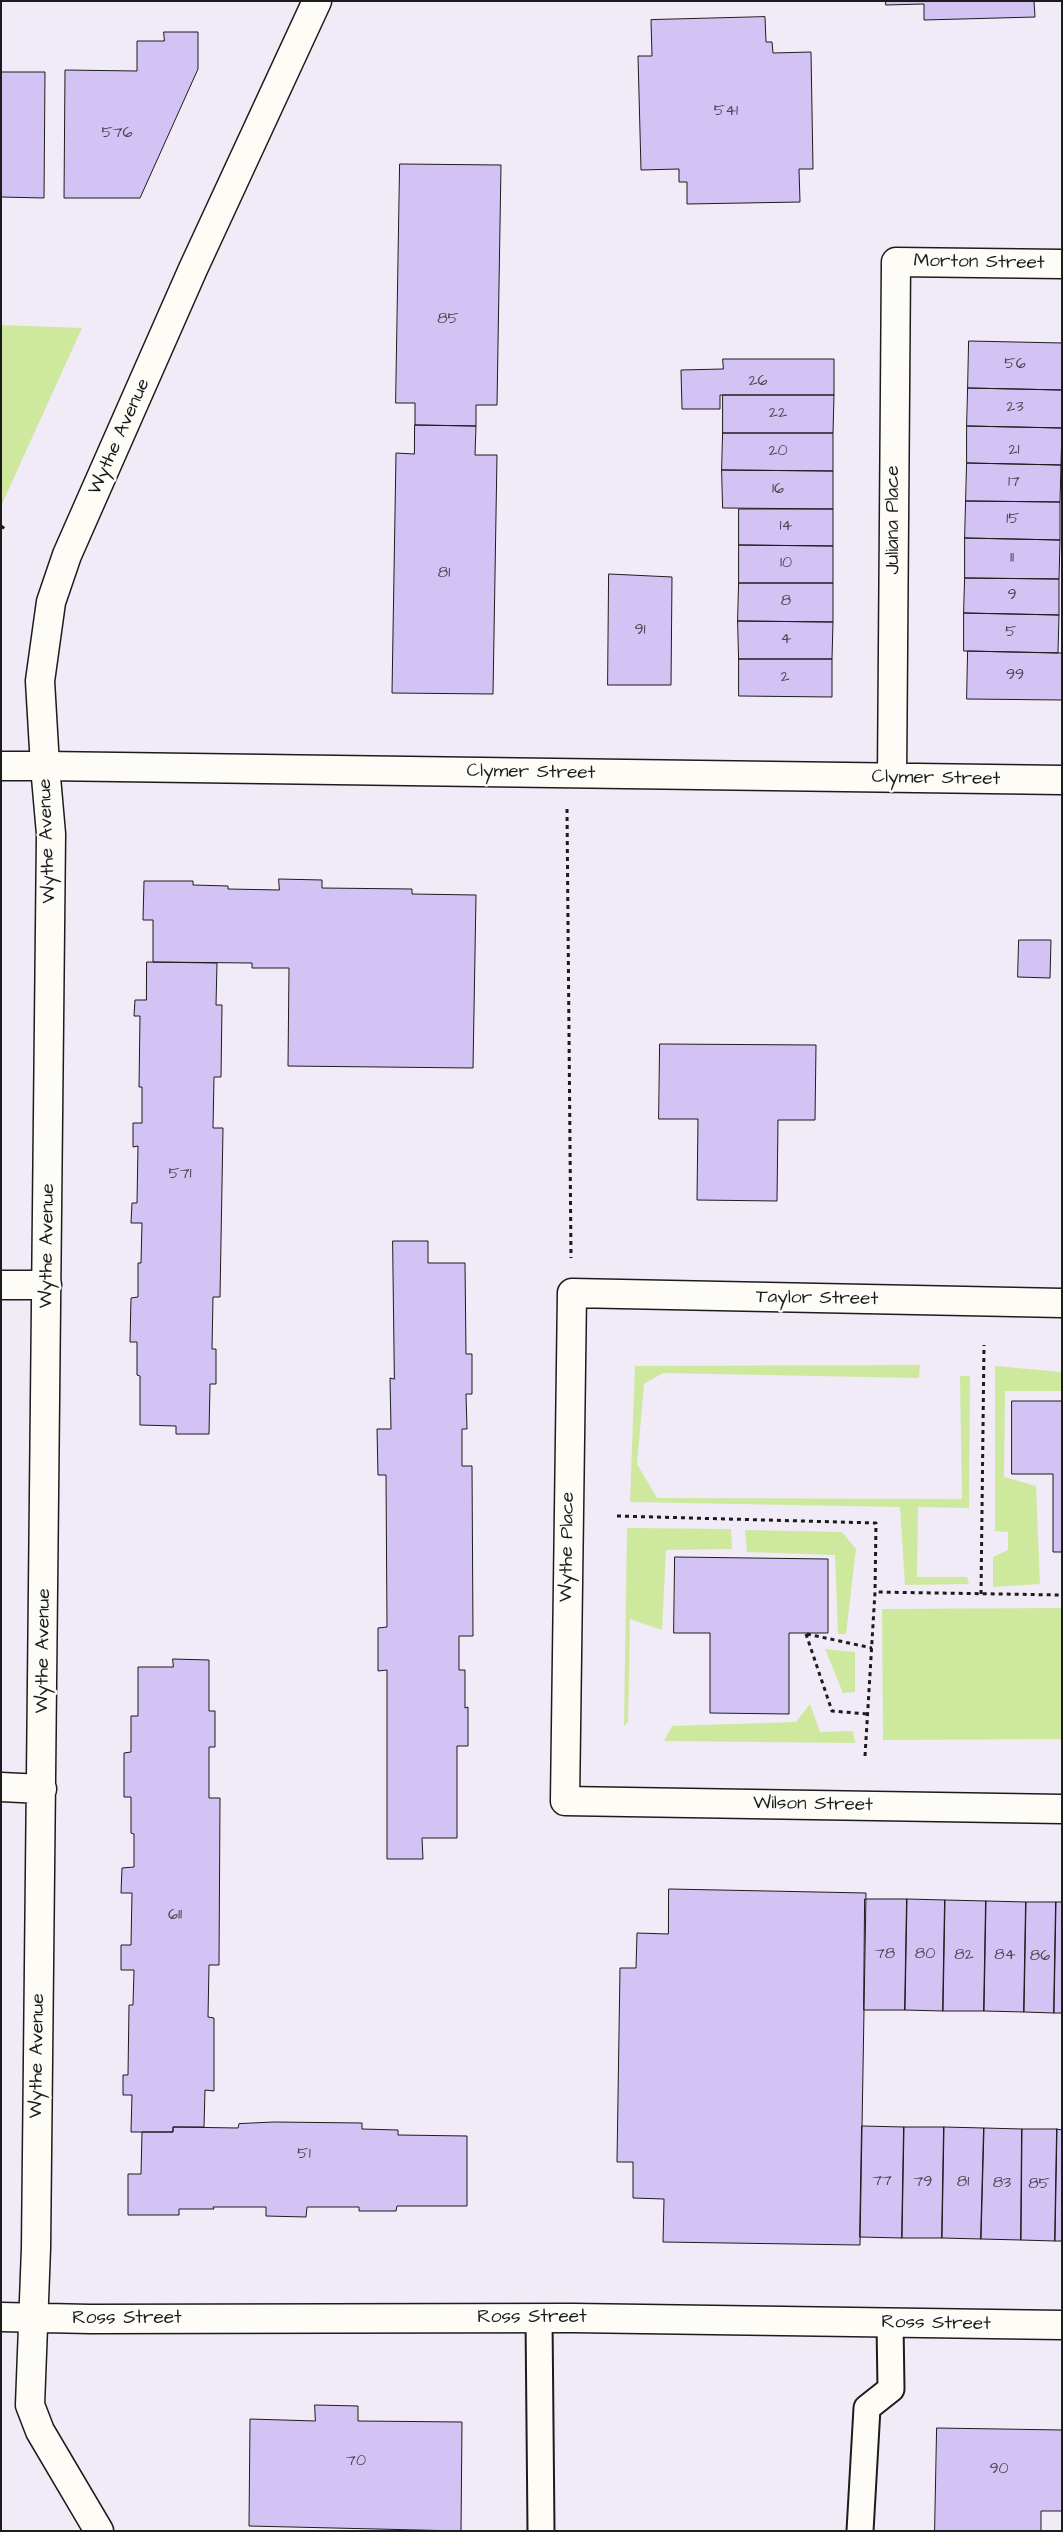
<!DOCTYPE html>
<style>
body{margin:0}
#map{position:relative;width:1063px;height:2532px;overflow:hidden;background:#f0ebf6;font-family:"Architects Daughter",sans-serif}
canvas{display:block}
.frame{position:absolute;inset:0;border:2px solid #1c1c1c;pointer-events:none}
</style>
<div id="map">
<canvas width="1063" height="2532"></canvas>
<div class="frame"></div>
</div>
<script>
const ctx = document.querySelector('canvas').getContext('2d');
ctx.lineJoin = 'round';
function fill(path, color) {
  ctx.fillStyle = color;
  ctx.fill(path, 'evenodd');
}
function strokePath(path, color, width, dash) {
  ctx.strokeStyle = color;
  ctx.lineWidth = width;
  ctx.lineCap = dash ? 'butt' : 'round';
  ctx.setLineDash(dash || []);
  ctx.stroke(path);
}
function drawText(font, color, halo, rows, align = 'center') {
  ctx.font = font + ' "Architects Daughter",sans-serif';
  ctx.lineWidth = 5;
  ctx.setLineDash([]);
  ctx.textBaseline = 'middle';
  ctx.strokeStyle = halo;
  ctx.fillStyle = color;
  for (const [text, x, y, turn = 0] of rows) {
    ctx.save();
    ctx.translate(x, y);
    ctx.rotate((+turn || 0) * Math.PI / 180);
    ctx.textAlign = isNaN(turn) ? turn : align;
    if (halo) ctx.strokeText(text, 0, 0);
    ctx.fillText(text, 0, 0);
    ctx.restore();
  }
}
fill(new Path2D(`
 M1 325 82 328 1 506Z
 M920 1365 919 1378 663 1373 644 1384 637 1464 657 1498 962 1499 960 1376H970L969 1508 918 1507 917 1577H967L969 1584 905 1585 900 1507 630 1502 635 1366Z
 M995 1366 1062 1372V1391H1005L1004 1477 1036 1486 1040 1584 993 1587V1557L1008 1550V1532L995 1531Z
 M627 1528 731 1529 732 1549 666 1550 662 1630 630 1619 628 1722 624 1726Z
 M745 1530 842 1532 856 1549 846 1634H838L835 1555 747 1552Z
 M1062 1608V1739L883 1740 882 1609Z
 M825 1649 855 1652V1692L843 1693Z
 M810 1704 820 1732 853 1731 855 1743 664 1741 672 1726 796 1722Z`), '#cee89e');
const building = new Path2D(`
 M886 1H1034L1035 17 924 20V4L886 5Z
 M765 17 766 42H772L773 53 811 52 813 169H799L800 202 687 204V182H679V169L641 170 638 56H652L651 20Z
 M164 32H198V69L140 198H64L65 70 137 71V41H164Z
 M1 72H45L44 198 1 197Z
 M400 164 501 165 497 405H476V426L415 425V403H396Z
 M969 341 1062 343V390L968 388Z
 M723 359H834V395H720V409H682L681 370 723 369Z
 M968 388 1062 390V428L967 426Z
 M723 395H834L833 433H723Z
 M415 425 476 426 475 455H497L493 694 392 693 396 453 414 454Z
 M967 426 1062 428 1061 465 967 463Z
 M723 433H833V471L722 470Z
 M967 463 1061 465 1060 502 966 501Z
 M722 470 833 471V509L723 508Z
 M966 501 1060 502V540L965 538Z
 M739 509H833V546L739 545Z
 M965 538 1060 540 1059 579 965 578Z
 M739 545 833 546V583H739Z
 M609 574 672 577 671 685H608Z
 M965 578 1059 579V615L964 613Z
 M739 583H833V622L738 621Z
 M964 613 1059 615 1058 653 964 651Z
 M738 621 833 622 832 659H739Z
 M968 651 1062 653V700L967 699Z
 M739 659H832V697L739 696Z
 M279 879 322 880V888L412 889V894L476 895 473 1068 288 1066 289 968H252V963L153 962V920H143L144 881H193V885L228 886V889L279 890Z
 M1019 940H1051L1050 978 1018 977Z
 M147 962 217 963 216 1005H222L221 1077H214L213 1128H223L220 1297H213L212 1349H216V1384H210L209 1434H176V1426L140 1425V1376L137 1375V1342H130L131 1298 138 1297V1263H141L142 1223H131L132 1203H137L138 1146 133 1147V1123H142V1087H139L140 1016H134L135 1000H146Z
 M660 1044 816 1045 815 1120H778L777 1201 697 1200 698 1119H659Z
 M393 1241H428V1263H465L466 1354H472V1394H466L467 1429H462V1466H472L473 1636H459V1670H465V1708L468 1707V1746H457V1838H422L423 1859H387V1670L378 1671V1628L387 1627 386 1475H378L377 1429H391L390 1378 394 1379Z
 M1012 1401H1062V1552H1053V1474H1012Z
 M675 1557 828 1559V1633H789V1714L710 1713V1633H674Z
 M173 1659 209 1660V1711H215V1747H209V1798H220L219 1965H209L208 2017 214 2018V2091L205 2090 204 2127H173V2132H131L132 2095H123V2075H128L129 2005H133L134 1970H121V1945H131L132 1893H121L122 1868 134 1867V1834L131 1833V1797H124V1753L131 1752V1716H138V1667H173Z
 M669 1889 866 1893 860 2245 663 2242 664 2199 633 2198V2162H617L620 1968H636L637 1933 668 1934Z
 M865 1899H907L905 2010H864Z
 M907 1899 945 1900 943 2011 905 2010Z
 M945 1900 986 1901 984 2011H943Z
 M986 1901 1026 1902 1024 2012 984 2011Z
 M1026 1902H1056L1054 2013 1024 2012Z
 M1056 1902H1062V2013H1054Z
 M274 2122 362 2123V2129L398 2130V2135L467 2136V2206H397L396 2211H359V2207H307L306 2217 266 2216V2207H213L214 2209H179V2215H128V2174H141L142 2132H173V2127L238 2128 239 2124Z
 M862 2126 904 2127 902 2238 860 2237Z
 M904 2127H944L942 2238H902Z
 M944 2127 984 2128 981 2239 942 2238Z
 M984 2128 1022 2129 1021 2240 981 2239Z
 M1022 2129H1057L1055 2241 1021 2240Z
 M1057 2129 1062 2130V2241H1055Z
 M315 2405 358 2406V2421L462 2422 461 2531 249 2526 250 2419 315 2421Z
 M937 2428 1062 2430V2511H1041V2531H935Z`);
fill(building, '#d3c3f4');
strokePath(building, '#1c1c1c', 1);
const lane = new Path2D(`
 M539 2318 541 2531
 M860 2531 867 2408 891 2389 890 2323`);
const street = new Path2D(`
 M892 778 896 262 1062 264
 M1 1285H47
 M1062 1303 572 1293 565 1801 1062 1809
 M1 1787 42 1789
 M1 2317 90 2319 573 2318 1062 2325
 M99 2531 40 2431 30 2405 36 2248 51 834 45 766 1062 780`);
const secondary = new Path2D(`
 M1 766H45L40 681 51 602 67 555 193 269 317 1`);
strokePath(lane, '#1c1c1c', 29);
strokePath(street, '#1c1c1c', 31);
strokePath(secondary, '#1c1c1c', 31);
strokePath(new Path2D(`
 M1 526 5 529
 M567 809 571 1258
 M617 1516 876 1523 875 1592
 M981 1594 984 1345
 M806 1634 832 1711 868 1714
 M807 1634 872 1648
 M865 1756 875 1592 1062 1595`), '#1c1c1c', 3, [4, 4]);
strokePath(lane, '#fdfcf7', 25);
strokePath(street, '#fdfcf7', 28);
strokePath(secondary, '#fdfcf7', 28);
drawText('16px', '#4a4652', null, [
 ["541",726,112],
 ["576",117,134],
 ["85",448,320],
 ["56",1015,365],
 ["26",758,382],
 ["23",1015,408],
 ["22",778,414],
 ["21",1014,451],
 ["20",778,452],
 ["17",1014,483],
 ["16",778,490],
 ["15",1013,520],
 ["14",786,527],
 ["11",1012,559],
 ["10",786,564],
 ["81",444,574],
 ["9",1012,596],
 ["8",786,602],
 ["91",640,631],
 ["5",1011,633],
 ["4",786,640],
 ["99",1015,676],
 ["2",785,678],
 ["571",180,1175],
 ["611",175,1916],
 ["78",885,1955],
 ["80",925,1955],
 ["82",964,1956],
 ["84",1005,1956],
 ["86",1040,1957],
 ["51",304,2155],
 ["77",882,2182],
 ["79",923,2183],
 ["81",963,2183],
 ["83",1002,2184],
 ["85",1039,2185],
 ["70",356,2462],
 ["90",999,2470]
]);
drawText('19px', '#1c1c1c', '#fdfcf7', [
 ["Morton Street",979,263,1],
 ["Wythe Avenue",120,437,-66],
 ["Juliana Place",894,520,-90],
 ["Clymer Street",531,773,1],
 ["Clymer Street",936,779,1],
 ["Wythe Avenue",48,841,-92],
 ["Wythe Avenue",48,1246,-89],
 ["Taylor Street",817,1299,1],
 ["Wythe Place",568,1547,-89],
 ["Wythe Avenue",44,1651,-89],
 ["Wilson Street",813,1805,1],
 ["Wythe Avenue",38,2056,-89],
 ["Ross Street",532,2318],
 ["Ross Street",127,2319],
 ["Ross Street",936,2324,1]
]);
</script>
